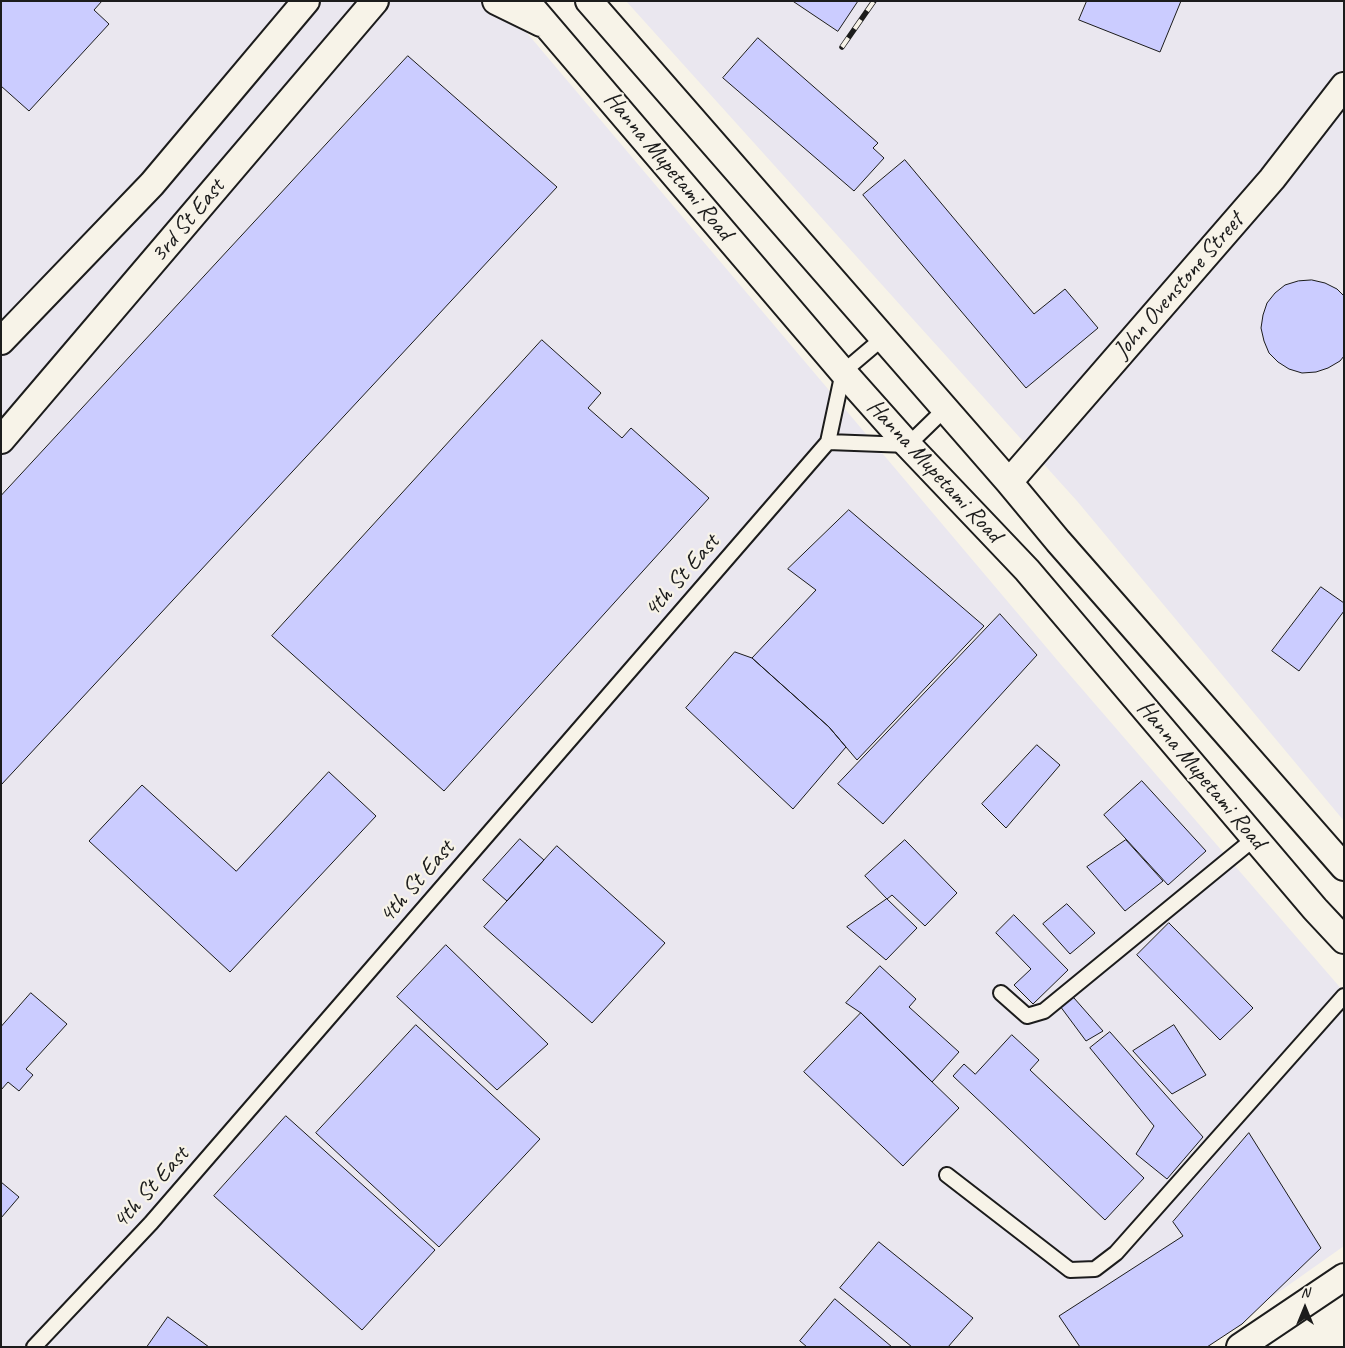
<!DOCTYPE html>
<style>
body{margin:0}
#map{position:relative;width:1345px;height:1348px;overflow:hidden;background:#f7f3e8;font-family:Caveat,sans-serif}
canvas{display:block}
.frame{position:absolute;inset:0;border:2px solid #1c1c1c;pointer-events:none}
.north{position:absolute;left:1280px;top:1283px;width:50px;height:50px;-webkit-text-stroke:4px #f7f3e8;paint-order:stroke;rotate:0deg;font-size:14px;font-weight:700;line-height:20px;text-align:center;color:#1c1c1c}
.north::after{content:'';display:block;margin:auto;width:18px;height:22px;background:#1c1c1c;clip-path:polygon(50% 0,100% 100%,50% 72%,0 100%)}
</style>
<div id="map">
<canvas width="1345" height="1348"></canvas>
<div class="frame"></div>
<div class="north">N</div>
</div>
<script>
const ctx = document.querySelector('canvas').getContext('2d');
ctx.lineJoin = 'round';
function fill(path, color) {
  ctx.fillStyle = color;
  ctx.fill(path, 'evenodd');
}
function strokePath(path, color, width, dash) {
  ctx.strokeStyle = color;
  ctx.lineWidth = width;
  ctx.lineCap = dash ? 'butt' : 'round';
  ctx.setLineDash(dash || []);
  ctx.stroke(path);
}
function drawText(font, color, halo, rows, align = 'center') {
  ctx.font = font + ' Caveat,sans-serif';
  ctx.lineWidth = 4.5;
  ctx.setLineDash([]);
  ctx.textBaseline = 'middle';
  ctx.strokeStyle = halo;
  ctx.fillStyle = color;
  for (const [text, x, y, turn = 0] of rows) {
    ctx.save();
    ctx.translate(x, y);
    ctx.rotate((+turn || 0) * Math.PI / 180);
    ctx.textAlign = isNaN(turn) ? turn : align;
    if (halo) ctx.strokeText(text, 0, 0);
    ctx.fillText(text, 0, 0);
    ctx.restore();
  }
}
fill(new Path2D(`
 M1 1H500L1063 667 1344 992V1246L1201 1347H1Z
 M626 1H1344V821L1077 501Z`), '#eae7ef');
const building = new Path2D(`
 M1 1H102L94 10 109 24 29 111 1 86Z
 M793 1H858L838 31Z
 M1087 1H1181L1160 52 1079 20Z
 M758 38 878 143 873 148 884 158 854 191 723 78Z
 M408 56 557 187 1 785V496Z
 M905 160 1034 314 1065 289 1098 328 1026 388 863 195Z
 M1312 280 1325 283 1337 289 1344 296V356L1340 361 1328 368 1316 372 1302 373 1289 369 1278 362 1269 353 1264 341 1261 328 1263 315 1267 303 1275 293 1285 285 1298 281Z
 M542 340 601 393 588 408 622 438 631 428 709 498 444 791 272 636Z
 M849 510 984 626 857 760 829 727 752 658 816 590 788 569Z
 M1321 587 1344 603V611L1299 671 1272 651Z
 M1000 614 1037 655 883 824 838 784Z
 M735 652 752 658 829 727 846 747 793 809 686 708Z
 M1037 745 1060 765 1006 828 982 804Z
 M329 772 376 816 230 972 89 841 142 785 236 871Z
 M1142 781 1206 851 1168 885 1104 815Z
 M520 839 544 860 507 901 483 880Z
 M905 840 957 893 925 926 892 895 887 899 865 876Z
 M1126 840 1163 881 1125 911 1087 867Z
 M557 846 665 943 592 1023 484 927Z
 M887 899 917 928 886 960 847 927Z
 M1067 904 1095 933 1070 954 1043 924Z
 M1014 915 1068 970 1033 1004 1014 985 1031 969 996 933Z
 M1169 923 1253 1008 1220 1040 1137 955Z
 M446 945 548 1044 497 1090 397 997Z
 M880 966 916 999 909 1007 959 1052 932 1082 861 1013 846 1003Z
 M31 993 67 1024 26 1069 33 1075 19 1091 8 1082 1 1090V1027Z
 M1074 998 1103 1031 1086 1041 1060 1006Z
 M861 1013 959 1108 903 1166 804 1072Z
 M416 1025 540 1139 439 1247 316 1133Z
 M1174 1025 1206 1075 1172 1094 1133 1051Z
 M1110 1032 1203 1137 1167 1179 1136 1154 1154 1126 1090 1048Z
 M1012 1035 1039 1060 1030 1070 1144 1178 1105 1220 953 1076 964 1064 975 1074Z
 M286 1116 435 1250 362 1330 214 1196Z
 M1249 1133 1321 1248 1242 1324 1207 1347H1080L1059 1316 1183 1236 1173 1222Z
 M1 1182 19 1197 1 1218Z
 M879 1242 973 1318 948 1347H912L840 1288Z
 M835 1299 892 1347H807L800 1341Z
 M168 1317 209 1347H147Z`);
fill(building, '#cbccff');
strokePath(building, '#1c1c1c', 1);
const service = new Path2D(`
 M828 442 908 445 945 409
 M1001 993 1027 1016 1044 1011 1255 838
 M947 1175 1070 1270 1095 1269 1116 1253 1344 996
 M34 1347 151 1223 828 442 843 372 883 338`);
const minor = new Path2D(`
 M496 1 541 23
 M526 1 843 372 908 445 1027 570 1315 909 1344 940
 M589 1 1009 482 1058 541 1344 867
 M1 341 152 184 306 1
 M1 440 375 1
 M1009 482 1272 179 1344 86
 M1240 1347 1344 1277`);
strokePath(service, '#1c1c1c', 18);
strokePath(minor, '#1c1c1c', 30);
strokePath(service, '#f7f3e8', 14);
strokePath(minor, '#f7f3e8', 26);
const rail = new Path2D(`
 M842 47 874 1`);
strokePath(rail, '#1c1c1c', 5.5);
strokePath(rail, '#f7f3e8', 4, [11]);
drawText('24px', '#1c1c1c', '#f7f3e8', [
 ["Hanna Mupetami Road",668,166,50],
 ["3rd St East",188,221,-50],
 ["John Ovenstone Street",1179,286,-49],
 ["Hanna Mupetami Road",934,471,47],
 ["4th St East",682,576,-49],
 ["Hanna Mupetami Road",1201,775,50],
 ["4th St East",417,882,-49],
 ["4th St East",151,1188,-48]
]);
</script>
